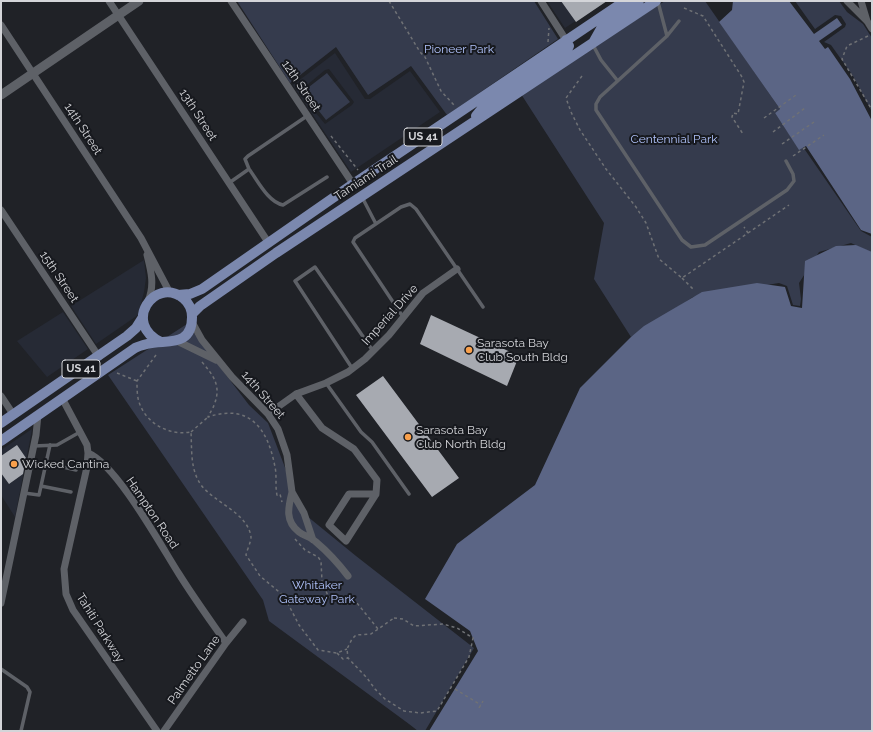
<!DOCTYPE html>
<style>
body{margin:0}
#map{position:relative;width:873px;height:732px;overflow:hidden;background:#202227;font-family:Raleway,sans-serif}
canvas{display:block}
.frame{position:absolute;inset:0;border:2px solid #d4d5d9;pointer-events:none}
</style>
<div id="map">
<canvas width="873" height="732"></canvas>
<div class="frame"></div>
</div>
<script>
const ctx = document.querySelector('canvas').getContext('2d');
ctx.lineJoin = 'round';
function fill(path, color) {
  ctx.fillStyle = color;
  ctx.fill(path, 'evenodd');
}
function strokePath(path, color, width, dash) {
  ctx.strokeStyle = color;
  ctx.lineWidth = width;
  ctx.lineCap = dash ? 'butt' : 'round';
  ctx.setLineDash(dash || []);
  ctx.stroke(path);
}
function drawText(font, color, halo, rows, align = 'center') {
  ctx.font = font + ' Raleway,sans-serif';
  ctx.lineWidth = 4;
  ctx.setLineDash([]);
  ctx.textBaseline = 'middle';
  ctx.strokeStyle = halo;
  ctx.fillStyle = color;
  for (const [text, x, y, turn = 0] of rows) {
    ctx.save();
    ctx.translate(x, y);
    ctx.rotate((+turn || 0) * Math.PI / 180);
    ctx.textAlign = isNaN(turn) ? turn : align;
    if (halo) ctx.strokeText(text, 0, 0);
    ctx.fillText(text, 0, 0);
    ctx.restore();
  }
}
fill(new Path2D(`
 M547 1H606L565 28Z
 M335 53 365 99H370L410 71 440 112 351 172 293 85ZM329 69 354 102 352 105 325 124 302 96 301 90 325 70Z
 M144 260 146 278 144 292 138 315 96 344 71 306Z
 M63 312 88 349 47 377 17 341Z
 M32 429 31 435 15 517 1 495V450Z`), '#262a35');
fill(new Path2D(`
 M237 1H534L558 39 447 115 411 66 368 95 336 47 290 83Z
 M665 1H705L780 109 775 113 799 149 803 147 861 231 872 237V253L851 243 819 252 799 283 801 299 800 306 793 305 787 286 779 283 693 297 631 337 594 279 604 223 521 94Z
 M795 1H839L847 12 863 24 872 38V112L853 76 831 45 824 42 845 27 846 24 841 16 835 15 815 29Z
 M327 73 350 102 326 120 305 93V90Z
 M187 324 249 405 268 423 302 512 356 556 474 648 425 731H418L409 724 269 621 263 600 108 375Z`), '#353b4d');
fill(new Path2D(`
 M733 1H789L814 34 837 18 842 25 819 41 825 49 828 47 850 79 872 121V234L861 230 806 146 799 150 775 113 780 109 719 22 732 10Z
 M856 245 872 252V731H429L478 651 470 631 425 599 457 544 535 485 580 388 631 337 644 326 702 292 757 283 785 287 791 306 802 308 805 261 836 246Z`), '#5b6585');
fill(new Path2D(`
 M561 1H607L576 22Z
 M431 315 519 356 507 386 420 344Z
 M383 376 459 478 432 497 356 395Z
 M17 445 26 458 23 474 9 484 1 473V456Z`), '#a7aab1');
strokePath(new Path2D(`
 M389 1 420 52 425 57 441 91 454 105
 M684 8 703 16 742 77 744 82 738 114 733 113 732 117 743 134
 M868 36 847 46 842 59 872 110
 M548 42 549 28
 M582 76 566 98 571 112 580 130 606 169 636 207 646 223 659 259 682 278 748 233 744 227
 M764 118 796 95
 M773 132 805 108
 M331 136 358 170
 M782 144 814 122
 M793 156 824 135
 M748 233 789 205
 M682 278 694 290
 M156 355 137 381C137 388 137 396 139 402 146 424 170 436 191 432 192 450 190 469 201 485 215 503 248 513 251 537 251 542 247 550 246 555L260 576 284 596 299 625 318 650 337 653 347 649
 M202 362C213 375 222 386 214 405 213 409 210 412 208 417 250 403 268 429 275 467 277 476 275 486 277 495L280 494 282 502
 M117 373 137 381
 M191 432 208 417
 M295 539 305 550 318 557 321 561 322 581 328 596 343 604 357 603 378 629
 M394 618 403 619 414 626 443 624 457 628 473 638 469 657 437 711 420 713 404 711 385 699 375 689 367 678 348 658 347 649 352 639 356 635 371 634Z
 M337 653 343 659 348 658
 M455 689 481 705
 M479 708 483 701`), '#6f7175', 1.5, [3, 3]);
strokePath(new Path2D(`
 M658 2 667 36
 M679 21 667 36 600 97 596 104V110L682 240 691 247 705 245 787 190 794 181 793 174 786 161
 M593 45 601 60 617 80
 M249 169 245 159 248 156 307 116
 M229 183 249 169C258 181 268 202 283 205L327 177
 M362 197 376 224
 M403 317 353 242 355 238 401 207 410 204 416 209 483 307
 M352 368 295 281 315 267 373 351
 M326 383 361 432 372 442 409 494
 M50 445 41 486 71 492
 M34 446 57 445 80 432
 M46 463 76 470
 M24 493 39 495 41 486
 M1 669 27 687 30 692 21 731`), '#5e6167', 3.5);
strokePath(new Path2D(`
 M109 1 268 242
 M231 1 353 184
 M541 1 566 40
 M847 1 867 21 872 29
 M861 1 867 21
 M1 25 141 238 170 293
 M1 210 99 357
 M147 255C151 271 155 285 148 301
 M192 322 202 340 232 377 268 414 278 429 287 455 292 492 304 513 313 540
 M177 341 216 360
 M296 394 322 428 354 449 377 480 376 494 346 541 329 525 349 494H376
 M1 396 13 414
 M62 398 87 445 88 453C117 465 161 546 179 574 194 598 210 620 226 643
 M268 414 296 394 326 383 348 372 365 359 389 335 423 293 457 269
 M88 453 87 467 64 569 66 594 73 610 157 731
 M292 492C288 508 285 521 299 532 304 536 311 537 316 542 328 552 338 563 348 576
 M1 603 36 435 38 415
 M164 731 226 643 243 622`), '#5e6167', 7);
strokePath(new Path2D(`
 M1 95 139 1`), '#5e6167', 9);
strokePath(new Path2D(`
 M593 43 602 27 639 1
 M476 116 485 105 567 50 569 46 566 40
 M178 295 190 294 202 289 353 184 625 1
 M192 314 200 306 276 253 656 1
 M1 423 127 336 136 328 143 317
 M1 441 135 348C139 346 143 345 147 344 166 339 192 348 192 317 192 310 189 303 183 298 154 276 122 324 161 342`), '#7b88ae', 10);
for (const [x, y, r, color] of [
 [469,350,4,"#f9a04c"],
 [408,437,4,"#f9a04c"],
 [14,464,4,"#f9a04c"]
]) {
  const dot = new Path2D();
  dot.arc(x, y, r, 0, 2 * Math.PI);
  ctx.fillStyle = color;
  ctx.fill(dot);
  strokePath(dot, '#17191e', 1.5);
}
for (const [x, y, w] of [
 [423,137,38],
 [81,369,38]
]) {
  const box = new Path2D();
  box.roundRect(x - w / 2, y - 9, w, 18, 3);
  ctx.fillStyle = '#17191e';
  ctx.fill(box);
  strokePath(box, '#d4d5d9', 1);
}
drawText('bold 11px', '#d4d5d9', null, [
 ["US 41",423,137],
 ["US 41",81,369]
]);
drawText('12px', '#b0c2fa', '#17191e', [
 ["Pioneer Park",459,49],
 ["Centennial Park",674,139],
 ["Whitaker",317,585],
 ["Gateway Park",317,599]
]);
drawText('12px', '#d4d5d9', '#17191e', [
 ["12th Street",301,86,56],
 ["13th Street",198,115,57],
 ["14th Street",83,129,57],
 ["Tamiami Trail",366,178,-33],
 ["15th Street",59,277,56],
 ["Imperial Drive",390,315,-48],
 ["14th Street",263,395,49],
 ["Hampton Road",152,513,56],
 ["Tahiti Parkway",100,628,58],
 ["Palmetto Lane",194,670,-55]
]);
drawText('12px', '#d4d5d9', '#17191e', [
 ["Sarasota Bay",477,343],
 ["Club South Bldg",477,357],
 ["Sarasota Bay",416,430],
 ["Club North Bldg",416,444],
 ["Wicked Cantina",22,464]
], 'left');
</script>
